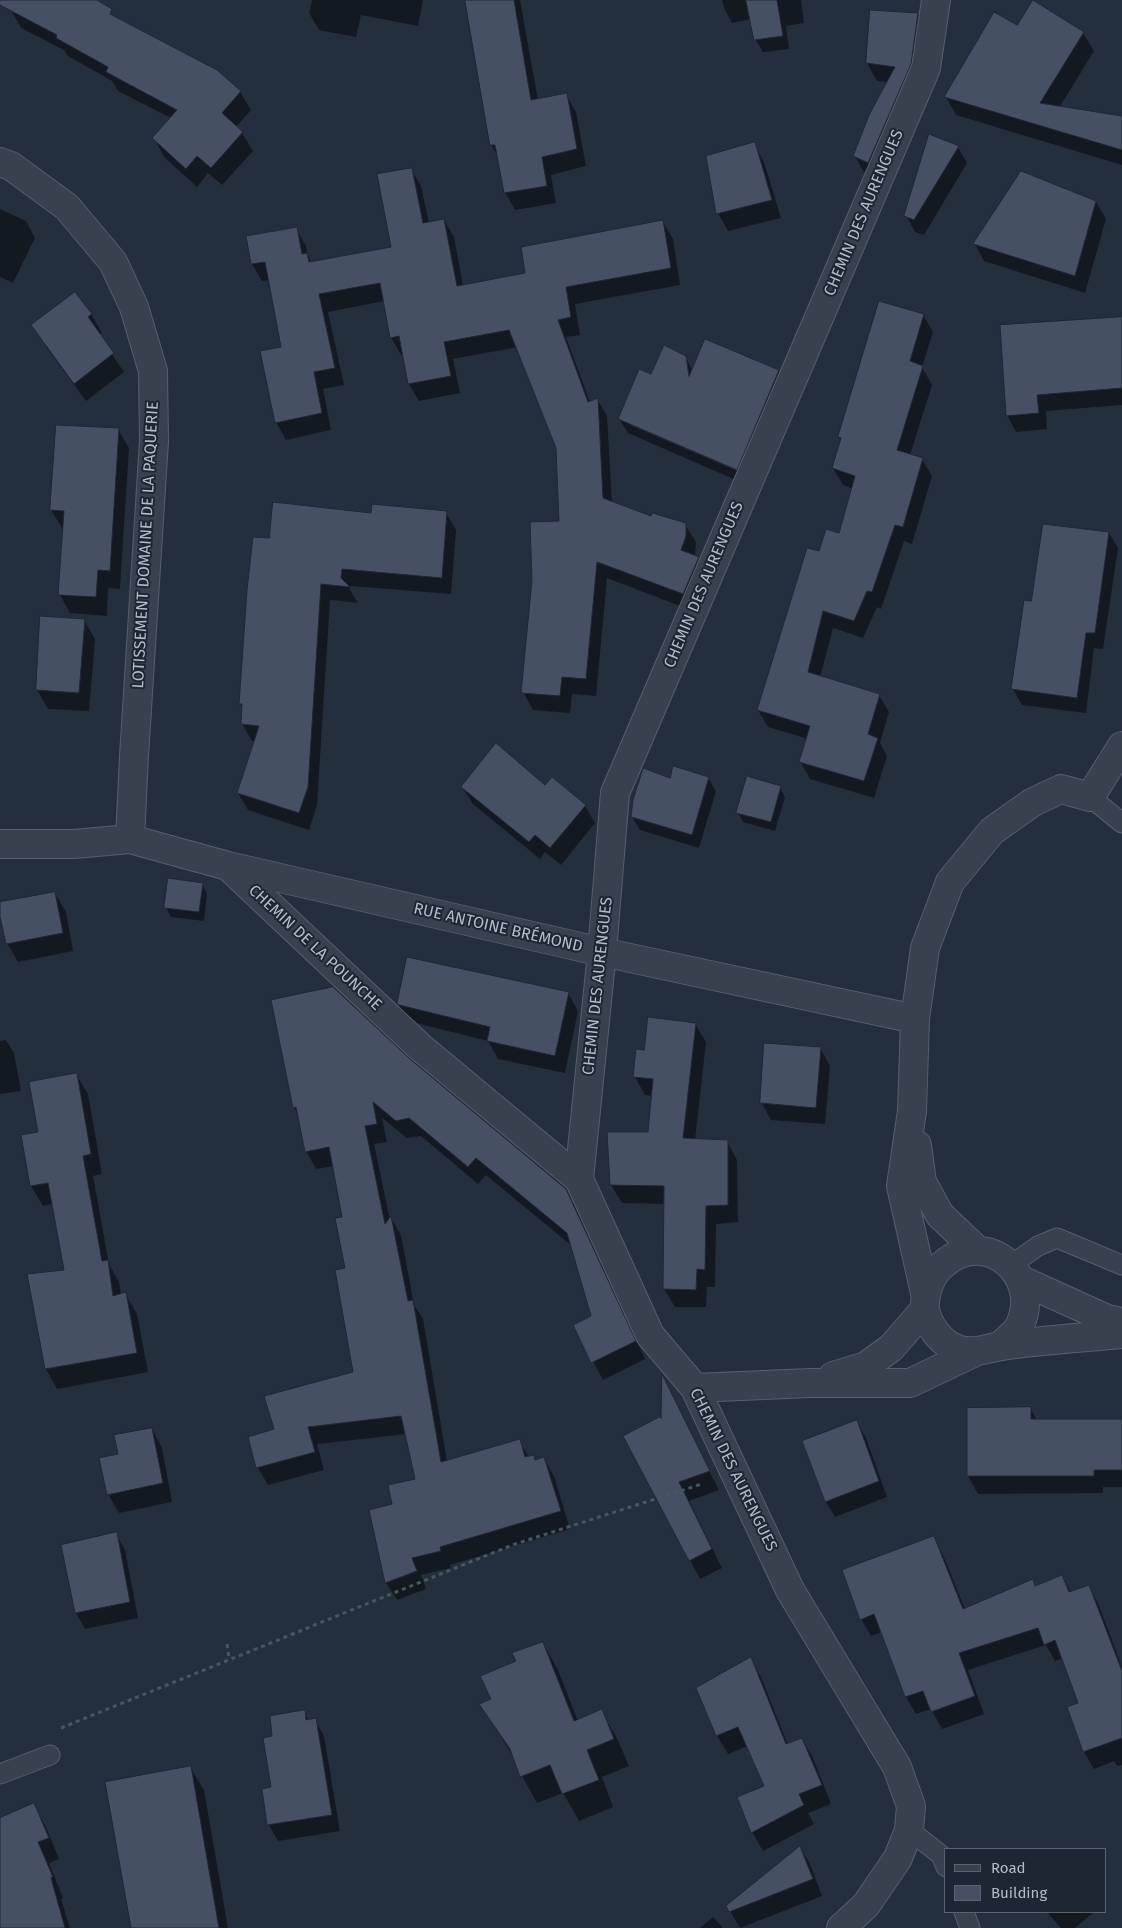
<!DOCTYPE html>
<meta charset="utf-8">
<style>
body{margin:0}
#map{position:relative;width:1122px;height:1928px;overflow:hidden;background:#242f3e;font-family:"Fira Sans",sans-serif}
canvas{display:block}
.legend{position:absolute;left:944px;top:1848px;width:162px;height:65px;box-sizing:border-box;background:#1d2633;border:1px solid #59626f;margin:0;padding:6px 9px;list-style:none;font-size:15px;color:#b4bcc9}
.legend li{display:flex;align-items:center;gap:10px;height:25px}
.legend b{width:25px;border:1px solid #59626f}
</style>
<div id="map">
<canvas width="1122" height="1928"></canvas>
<ul class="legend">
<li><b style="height:6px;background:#38414e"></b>Road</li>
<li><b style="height:14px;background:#455162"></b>Building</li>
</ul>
</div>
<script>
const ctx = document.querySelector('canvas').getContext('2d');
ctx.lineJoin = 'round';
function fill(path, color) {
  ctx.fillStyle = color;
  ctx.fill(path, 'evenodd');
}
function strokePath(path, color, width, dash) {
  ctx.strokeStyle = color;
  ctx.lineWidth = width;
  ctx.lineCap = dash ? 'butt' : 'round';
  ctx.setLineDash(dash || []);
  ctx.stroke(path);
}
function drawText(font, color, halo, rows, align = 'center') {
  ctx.font = font + ' "Fira Sans",sans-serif';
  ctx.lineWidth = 4;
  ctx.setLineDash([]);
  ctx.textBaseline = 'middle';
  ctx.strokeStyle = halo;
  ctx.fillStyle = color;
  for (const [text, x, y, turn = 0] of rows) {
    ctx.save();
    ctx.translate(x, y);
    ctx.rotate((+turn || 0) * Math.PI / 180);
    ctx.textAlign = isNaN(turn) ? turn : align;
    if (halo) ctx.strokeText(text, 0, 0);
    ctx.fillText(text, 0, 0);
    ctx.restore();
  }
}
fill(new Path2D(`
 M16 0H76L240 92 251 110 236 127 242 133 253 151 222 185 208 173 197 187 164 157 154 138 171 118 118 91 112 81 68 56 64 50 21 28 11 10Z
 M312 0H423L418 26 361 15 356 37 319 30 309 13Z
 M500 0H520L538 100 566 95 576 112 586 166 551 175 556 203 515 210 505 192 498 156 491 145 470 22Z
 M722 0H801L804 23 786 26 789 49 763 52 755 39 751 19 732 23 725 10Z
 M918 14 928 32 879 180 865 174 855 156 888 82 877 81 867 63Z
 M1018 27 1083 33 1094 51 1059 108 1122 118V165L956 115 946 97Z
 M754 144 764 162 781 218 728 231 718 213Z
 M958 147 967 163 924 235 915 232 906 215Z
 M411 169 421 186 429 223 444 220 454 237 463 286 527 274 663 222 673 239 680 285 575 304 580 335 566 337 590 402 597 399 607 416 612 503 652 517 685 525 696 542 695 556 698 558 708 575 693 611 607 578 596 696 572 694 570 713 533 710 523 692 561 522 557 447 518 347 453 359 460 393 419 401 409 384 403 354 401 355 391 337 385 301 328 312 344 385 323 389 331 430 286 440 276 422 282 348 269 280 262 281 252 264 296 229 306 246 308 256 312 263 393 248Z
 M1096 202 1106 219 1085 293 984 261 975 244Z
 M0 209 26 221 35 238 13 283 0 277Z
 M91 314 102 333 99 335 124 372 86 401 44 344 33 326Z
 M923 315 933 332 922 367 932 385 910 455 922 459 932 476 912 544 904 541 881 609 877 607 863 638 833 628 820 677 879 695 889 712 880 743 887 756 874 798 810 779 800 761 808 739 768 727 758 710 820 553 839 535 853 489 843 485 833 468 841 441 839 437Z
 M1122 318V405L1046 411 1047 429 1016 432 1007 415Z
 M685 357 693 371H779L787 386 745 484 628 433 619 419 651 375ZM630 423 743 471 742 473 630 425Z
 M118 429 129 448 120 589 108 588 107 616 70 613 60 595 64 528H62L51 510Z
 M446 513 456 530 451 594 351 586 350 590 358 603 330 600 317 805 309 830 248 810 238 793 255 741H252L242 724 243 709 240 704 270 539Z
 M1109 533 1118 548 1103 649 1094 648 1086 713 1022 705 1013 689 1032 603Z
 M84 620 95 639 89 711 48 709 37 690Z
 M708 778 716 791 699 848 640 830 632 817 670 780Z
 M545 786 585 806 595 823 561 865 545 852 540 859 473 804 462 787Z
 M780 788 785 797 775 831 743 822 738 813Z
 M202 884 207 893 204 921 171 917 166 908Z
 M55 893 66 912 73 951 18 962 7 943 0 911V903Z
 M568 993 578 1011 565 1073 498 1059 488 1041 408 1021 398 1004Z
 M695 1024 706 1042 695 1140 727 1141 737 1160 738 1222 716 1224 715 1287H707L706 1307H675L664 1289 665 1204 622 1203 611 1185 649 1134 652 1096 645 1095 635 1077 645 1051Z
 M6 1040 14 1053 21 1091 0 1094V1041Z
 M820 1048 830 1066 825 1124 771 1120 761 1102Z
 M409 1060 565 1190 576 1208 645 1359 603 1380 574 1326 592 1317 572 1246 486 1175 478 1184 421 1136 407 1138 382 1118 387 1142 374 1144 390 1220 391 1218 401 1235 414 1305 423 1319 447 1461 519 1441 529 1457 533 1456 536 1461 544 1458 554 1476 570 1529 450 1565 451 1568 421 1575 426 1589 397 1600 386 1583 370 1511 394 1505 416 1480 406 1434 317 1444 324 1470 268 1485 258 1468 250 1438 276 1430 354 1373 343 1218 334 1166 316 1169 306 1151 299 1117 294 1108Z
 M76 1074 88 1094 102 1174 93 1176 109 1264 119 1282 121 1295 125 1294 137 1314 148 1372 57 1389 46 1369 65 1272 53 1204 43 1206 31 1186 22 1136 40 1133Z
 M663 1379 719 1490 689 1501 722 1568 700 1579 690 1560 663 1422Z
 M1030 1408 1037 1420 1122 1421V1487H1103V1493L978 1494 968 1476 969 1409Z
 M857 1422 866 1438 887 1497 835 1517 826 1502 804 1442Z
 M152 1429 162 1448 172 1502 119 1513 108 1494 119 1455Z
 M116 1534 125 1550 138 1618 85 1629 76 1613Z
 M933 1538 943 1555 965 1609 1032 1581 1035 1587 1062 1576 1071 1592 1088 1586 1098 1603 1122 1667V1765L1117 1766 1114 1761 1094 1769 1084 1752 1080 1704 1063 1658 1055 1661 1046 1645 968 1670 984 1714 942 1729 931 1709 916 1714 906 1697 882 1632 871 1636 861 1619Z
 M543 1643 558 1670 578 1721 601 1711 617 1738 629 1766 602 1777 613 1807 579 1821 563 1793 537 1803 522 1776 514 1758 481 1705 492 1700 517 1662Z
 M750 1658 761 1677 788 1745 802 1739 813 1758 831 1804 808 1813 814 1824 763 1851 752 1832 766 1786 748 1746 728 1754 717 1736Z
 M304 1712 309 1721 315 1720 324 1736 340 1831 278 1841 269 1825 272 1788 273 1737Z
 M190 1767 204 1790 228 1928H133Z
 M33 1805 45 1825 59 1859 49 1863 63 1898 61 1899 70 1928H3L0 1925V1819Z
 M800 1847 810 1864 822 1896 740 1928 727 1906Z
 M1047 1912H1094L1075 1928H1061Z
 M713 1917 723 1928H700Z`), '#0007');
const building = new Path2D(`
 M0 0H97L112 9 110 14 217 70 241 91 222 113 243 132 211 168 197 156 186 169 152 138 177 110 106 72 108 67 56 38 57 35 0 5Z
 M465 0H514L531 100 567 93 577 149 542 157 547 186 504 193 495 145H490Z
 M746 0H777L783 36 754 40Z
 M1033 0 1084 32 1040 103 1122 116V150L944 97 994 12 1017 25Z
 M870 10 918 13 911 64 868 163 853 156 870 113 895 67 866 63Z
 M929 134 959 146 914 220 904 216Z
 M755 142 772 200 716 214 706 156Z
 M412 168 423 223 444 219 457 286 525 273 521 247 663 220 671 268 566 287 571 317 558 320 588 402 598 398 603 498 651 516 652 513 686 523V536L681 550 699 557 683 594 597 562 586 679 562 677 560 696 521 693 532 580 530 522 559 521 556 448 509 330 444 342 451 376 408 384 399 336 390 338 380 283 319 294 335 368 314 372 322 413 275 423 260 351 281 347 265 262 251 264 246 236 297 227 302 254 307 253 309 262 391 247 377 174Z
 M1021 171 1096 201 1075 276 973 244Z
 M75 292 92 314 88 317 114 353 74 384 31 325Z
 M879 301 924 314 910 361 923 366 897 450 923 458 903 527 895 525 872 592 867 591 854 621 823 611 808 672 880 694 868 734 878 738 864 781 799 762 810 726 757 710 807 548 819 551 826 529 839 533 855 476 832 468 841 438 838 437Z
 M1122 317V388L1037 395 1039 413 1006 416 1000 325Z
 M705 339 779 370 737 470 618 419 639 369 651 374 664 345 686 356 689 376Z
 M56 425 119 428 110 571 98 570 96 597 58 595 64 511 50 510Z
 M273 502 371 513 372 504 447 511 442 578 342 569 341 578 350 587 321 584 308 787 299 813 237 793 259 726 241 724 242 704H239L247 590 253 537 269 538Z
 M1043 524 1109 532 1095 633H1086L1077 698 1011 689 1024 600 1031 601Z
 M40 616 85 619 79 693 36 690Z
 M496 743 545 785 552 777 586 805 550 848 535 835 529 842 461 787Z
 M673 766 709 777 692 835 631 817 633 800 643 768 670 778Z
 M747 776 781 786 771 822 736 813Z
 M168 878 203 883 199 912 164 908Z
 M55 892 63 933 6 944 0 917V902Z
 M407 957 569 992 555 1056 487 1041 490 1027 399 1005 397 1004Z
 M333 987 410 1059 566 1189 636 1341 591 1363 573 1325 591 1316 567 1233 476 1158 468 1167 409 1118 396 1121 373 1102 377 1124 365 1126 385 1224 391 1216 408 1301 413 1300 441 1462 520 1439 525 1457 534 1455 535 1460 544 1457 561 1511 440 1547 441 1551 412 1558 417 1571 385 1583 369 1510 392 1504 388 1485 415 1479 401 1416 308 1427 315 1452 256 1468 248 1437 274 1429 264 1396 353 1372 335 1270 345 1268 335 1218 342 1217 329 1147 305 1152 296 1107 293 1108 271 1000Z
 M648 1017 696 1023 683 1138 728 1140V1205L706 1206 705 1270 697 1269 696 1290 663 1289 664 1186 610 1185 607 1132H648L653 1079 633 1077 636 1049 644 1050Z
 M764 1043 821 1047 816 1108 760 1103Z
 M77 1073 91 1154 83 1156 102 1261 108 1260 113 1296 126 1292 137 1353 45 1369 27 1274 64 1270 48 1183 30 1186 21 1135 38 1132 29 1082Z
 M662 1374 710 1471 679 1482 712 1549 689 1561 623 1436 661 1416V1418Z
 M1031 1407V1419H1122V1470H1094V1476H967V1408Z
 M857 1420 879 1481 825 1502 802 1441Z
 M152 1428 163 1483 107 1495 99 1458 118 1454 114 1435Z
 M117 1532 130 1602 75 1613 61 1545Z
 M934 1536 963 1609 1033 1579 1035 1586 1062 1575 1069 1592 1089 1585 1122 1671V1738L1083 1752 1067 1707 1078 1703 1055 1640 1044 1645 1038 1628 959 1653 975 1696 931 1712 923 1691 905 1697 874 1614 860 1620 842 1570Z
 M543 1642 574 1721 602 1709 614 1739 587 1750 599 1780 562 1794 550 1765 520 1777 510 1749 479 1704 491 1699 480 1676 516 1661 512 1653Z
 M751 1657 786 1744 802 1738 822 1785 799 1794 804 1805 751 1833 737 1797 764 1786 738 1727 716 1736 696 1688Z
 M305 1710 306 1720 316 1718 332 1815 267 1825 262 1789 271 1787 263 1738 272 1736 270 1716Z
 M191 1766 219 1928H131L105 1782Z
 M34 1803 49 1838 38 1842 53 1877 51 1878 65 1928H0V1818Z
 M800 1846 813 1879 729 1912 726 1906Z`);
fill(building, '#455162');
strokePath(building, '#1f2835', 1);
const lane = new Path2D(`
 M1090 797 1122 823
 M1011 1265 1038 1246 1057 1238 1122 1265
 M0 1774 50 1755
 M909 1830 941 1855 946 1867
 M964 1912 970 1928`);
const street = new Path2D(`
 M0 162 11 166 67 207 113 262 134 307 153 371 154 441 134 756 130 839
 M0 844H74L130 839 228 866 420 1047 579 1179
 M228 866 602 952 915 1019
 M917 1145 922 1182 940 1215 977 1250
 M1021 1280 1107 1319 1122 1322
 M925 1293 901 1186 912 1111 915 1019 925 948 950 882 992 831 1033 802 1061 789 1090 797 1122 746
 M1000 1346C1006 1340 1015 1334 1019 1327 1044 1277 987 1227 945 1263 938 1268 934 1272 931 1280 927 1289 924 1298 925 1309 928 1326 941 1343 957 1349 973 1355 986 1348 1002 1346 1041 1340 1082 1338 1122 1334
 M833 1376 866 1366 891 1348 925 1309
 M695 1388 810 1383H910L975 1352
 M841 1928 866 1905 898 1858 909 1830 911 1806 897 1767 790 1590 695 1388 650 1335 579 1179 602 952 615 793 926 68 936 0`);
strokePath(lane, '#565f6c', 21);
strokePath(street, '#565f6c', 30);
strokePath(new Path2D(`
 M227 1644 229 1658
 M61 1728 512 1545 702 1484`), '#44595c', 3, [4, 4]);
strokePath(lane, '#38414e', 19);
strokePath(street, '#38414e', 28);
drawText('16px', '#b4bcc9', '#1d2633', [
 ["CHEMIN DES AURENGUES",864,213,-67],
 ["LOTISSEMENT DOMAINE DE LA PAQUERIE",146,545,-87],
 ["CHEMIN DES AURENGUES",704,585,-67],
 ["RUE ANTOINE BRÉMOND",498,928,13],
 ["CHEMIN DE LA POUNCHE",315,948,43],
 ["CHEMIN DES AURENGUES",598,986,-84],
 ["CHEMIN DES AURENGUES",733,1470,64]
]);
</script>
